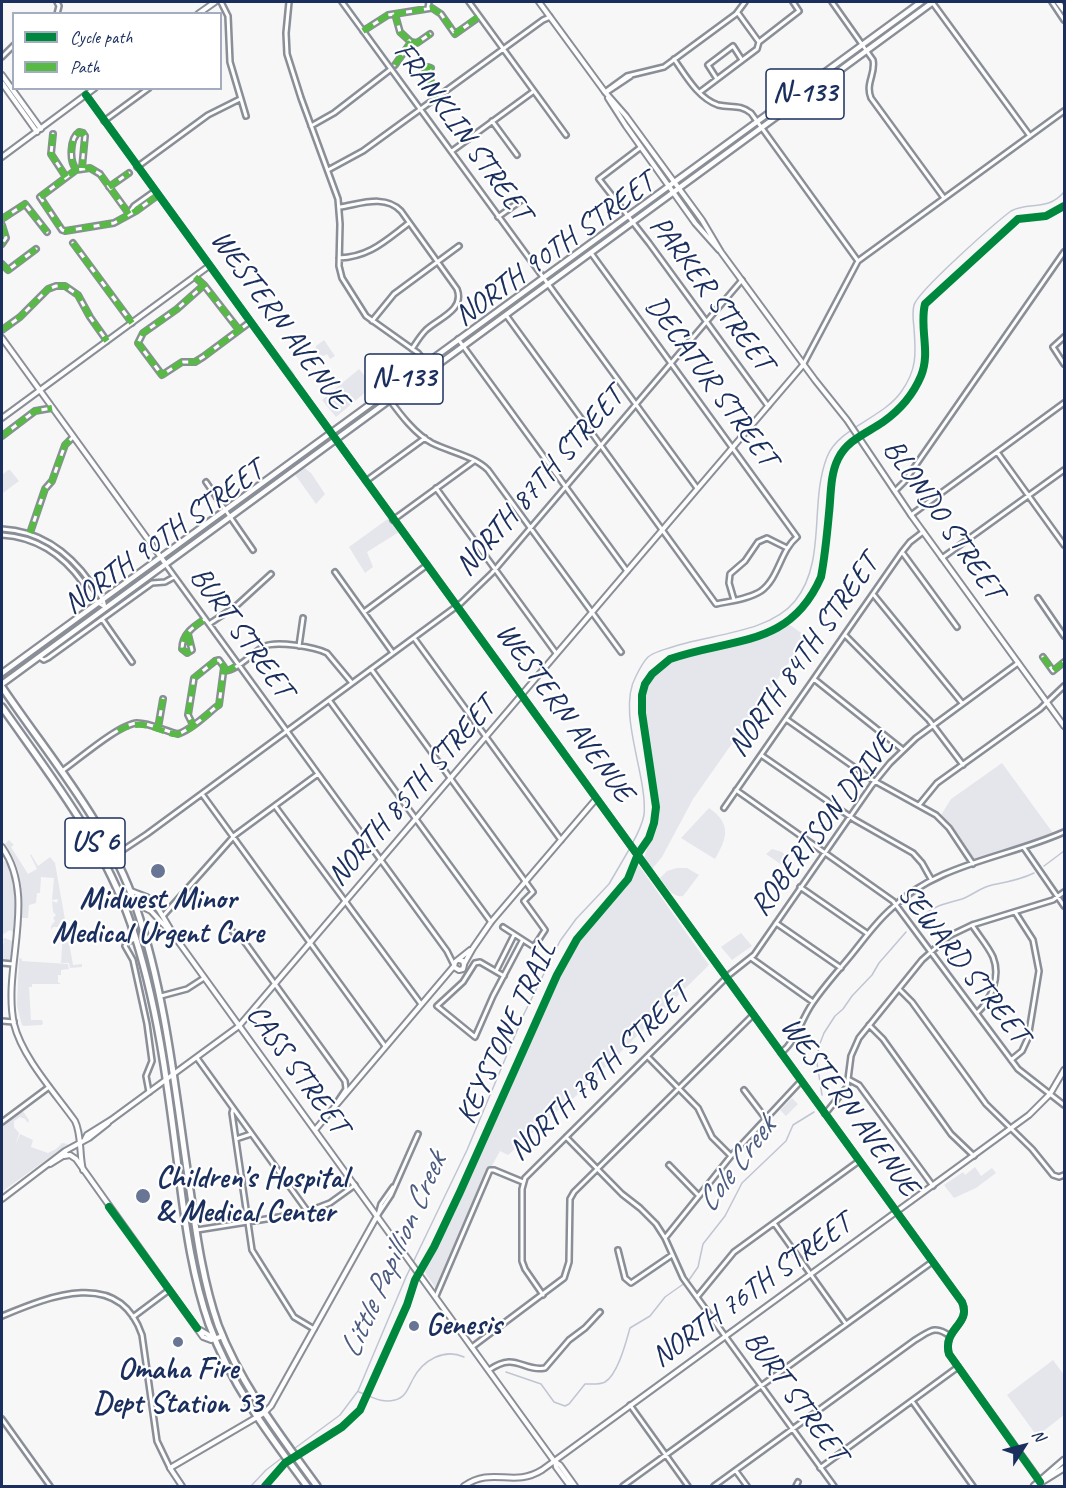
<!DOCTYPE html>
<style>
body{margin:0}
#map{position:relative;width:1066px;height:1488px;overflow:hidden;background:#f7f7f8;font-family:Caveat,sans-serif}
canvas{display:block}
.frame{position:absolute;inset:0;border:3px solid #1b2f5e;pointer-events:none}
.legend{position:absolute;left:12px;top:12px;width:210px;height:78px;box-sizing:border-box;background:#fff;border:2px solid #a4acbf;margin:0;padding:8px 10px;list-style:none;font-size:18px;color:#1b2f5e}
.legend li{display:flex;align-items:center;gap:12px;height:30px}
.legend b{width:30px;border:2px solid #a4acbf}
.north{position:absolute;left:994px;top:1416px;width:60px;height:60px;-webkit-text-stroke:4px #fff;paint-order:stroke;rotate:54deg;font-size:16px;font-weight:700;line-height:24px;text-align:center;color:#1b2f5e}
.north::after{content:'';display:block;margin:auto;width:21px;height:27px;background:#1b2f5e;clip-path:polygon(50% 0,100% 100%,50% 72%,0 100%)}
</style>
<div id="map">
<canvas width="1066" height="1488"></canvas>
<div class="frame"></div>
<ul class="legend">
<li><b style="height:8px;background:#00873e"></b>Cycle path</li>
<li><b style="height:8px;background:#58b947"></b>Path</li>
</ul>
<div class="north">N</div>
</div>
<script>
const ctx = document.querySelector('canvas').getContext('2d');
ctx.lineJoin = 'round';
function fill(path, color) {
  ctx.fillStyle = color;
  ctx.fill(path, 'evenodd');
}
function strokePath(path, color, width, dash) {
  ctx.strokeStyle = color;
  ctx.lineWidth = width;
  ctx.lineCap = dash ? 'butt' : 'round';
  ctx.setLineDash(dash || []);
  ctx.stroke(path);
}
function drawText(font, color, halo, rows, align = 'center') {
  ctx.font = font + ' Caveat,sans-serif';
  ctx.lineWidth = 4.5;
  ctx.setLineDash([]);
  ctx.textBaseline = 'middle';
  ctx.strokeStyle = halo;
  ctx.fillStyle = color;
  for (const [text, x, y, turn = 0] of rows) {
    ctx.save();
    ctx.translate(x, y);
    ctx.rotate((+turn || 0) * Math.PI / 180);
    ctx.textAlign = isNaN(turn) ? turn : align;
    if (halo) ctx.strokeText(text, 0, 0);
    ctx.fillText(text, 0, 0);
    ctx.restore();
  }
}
fill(new Path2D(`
 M264 334 295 374 294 376 292 375 264 337Z
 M324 340 335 356 330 359 327 354 324 356 318 354 315 350 316 346Z
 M359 369 373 386 336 417 322 400Z
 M303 467 311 473 325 494 316 504 294 473Z
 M8 470H10L19 481 3 493 2 475Z
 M389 518 399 532 367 552 373 567 365 573 349 547Z
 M787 623 807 637 693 799 662 857 652 869 644 859C648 843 656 826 656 809 655 779 634 710 644 685 649 674 659 665 670 659L771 632Z
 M1002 763 1053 833 975 860 950 825 941 815 951 799Z
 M709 808C732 824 727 838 715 859L681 838Z
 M9 840 14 845 11 847 28 874 37 869 30 855 31 854 38 866 50 857 55 863 73 965 82 964V967L70 968 69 963H61L63 931 60 930V927H53L51 930V926L55 921 53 918 56 915 53 912 52 901 57 903 58 899 52 900 54 878 41 877 40 893H37L36 903 29 905 28 918H22C23 890 22 868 5 844Z
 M772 849 782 852 794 864 789 870 766 854Z
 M635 860 709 965 576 1096 557 1111 508 1155 500 1151 488 1173 437 1290 421 1267 434 1247 460 1192 557 975 577 939 628 879Z
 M4 861 7 862C20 883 15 909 13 932L10 930 2 935V862Z
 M677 868H687L699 875 683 896C672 898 666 886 660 878L667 871Z
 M741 933 752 946 732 960 721 947Z
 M5 938 12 941 11 958 7 961 2 960V944L4 943 3 939Z
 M19 958 22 959V961L68 964 69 969 61 970V975H58V982L61 984H32V987H29L31 1020H42L43 1023 42 1025 23 1026V1024L22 1026 17 1005Z
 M792 1098 798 1104 786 1116 780 1110Z
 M22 1110 29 1120 28 1123 25 1119 20 1117 14 1121V1127L19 1133 16 1144 20 1134 33 1140 31 1147 48 1153 56 1149 62 1143 68 1144 3 1191 2 1124Z
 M975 1167 981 1176 992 1168 996 1173 976 1188 954 1198 944 1185 963 1172 965 1175Z
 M1053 1360 1064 1375V1415L1037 1436 1007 1395Z`), '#e5e6ec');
strokePath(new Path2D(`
 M632 844C637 835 642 825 644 815 648 776 616 712 636 676 639 670 644 661 648 657 654 652 663 650 669 648 708 634 768 634 795 601 827 561 809 503 827 457 838 428 883 418 901 392 917 370 916 354 914 328 913 320 912 313 914 305 918 291 995 223 1011 211 1029 201 1047 212 1064 192
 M1044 866 1064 851
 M919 919C937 904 942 905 962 899 973 895 981 887 992 885 1007 882 1020 880 1034 873
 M822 1095 817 1063 819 1046 824 1033 835 1016 843 1009 852 996 872 975 879 963 906 932
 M506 1372 541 1384 554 1402 565 1406 569 1404 585 1384C592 1384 599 1385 605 1382 618 1374 626 1342 630 1328L650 1316 665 1297 689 1280 698 1267 703 1244 725 1216 742 1183 786 1141 793 1125 814 1112
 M359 1392C371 1396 381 1404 395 1400 406 1397 408 1388 413 1379 423 1360 444 1348 464 1357
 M287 1454 340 1415 358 1391 406 1277 467 1150 524 1014 560 941 576 919 609 884 630 848
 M251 1486 266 1470 283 1457`), '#c0c5d2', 1.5);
const street = new Path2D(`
 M57 2 59 6 57 14
 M221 2 228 16 230 62 246 116
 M289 2 286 33 287 54 301 98 338 199 340 224 339 266 342 278 366 316 418 353 430 368
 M342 2 697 488
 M469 2 566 135
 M832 2 873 60C876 74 865 83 871 98L944 198
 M932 2 1030 136
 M1052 2 1064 20
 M428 8 429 2
 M738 13 759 42 799 11 793 2
 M395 14 400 32 411 42
 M363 31 388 15 432 8 441 14 455 34 479 17
 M411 42 417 43 430 34
 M2 57 14 45
 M674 59C686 76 698 98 718 105 731 108 740 104 751 113L858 261
 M395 65 411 42
 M428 72 425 70 428 67 431 68 428 72 436 98
 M717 79 708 65 733 46 742 60
 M605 92 627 76 664 67 736 14 745 2
 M607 92 631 76
 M700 92 757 49 759 42
 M104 121 149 88
 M492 121 517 155
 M311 126 334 113 391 69
 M53 134 51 154 66 177
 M641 147 599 179 649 243 768 406
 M452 151 534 91
 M137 167 208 115 240 99
 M76 169C69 161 70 138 79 132L83 133 85 136 82 168
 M328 170 363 151 543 20 550 17
 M109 187 129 173
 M340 207C360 204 385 194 401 211L457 289C465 310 439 318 426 330 420 336 416 343 412 349
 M130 212 134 206 155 191
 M129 214 100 174 90 168 76 170 40 197 62 230 65 231 114 223 136 211 158 195
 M498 217 523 199
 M2 219 25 204 47 232
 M2 225 6 238 2 244
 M73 243 132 323
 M339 258C370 257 386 240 409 223
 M2 264 8 270 36 249
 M195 277 204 285
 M506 315 716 604C730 601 749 599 761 591 779 578 780 551 797 537L591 253
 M372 321 394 294 459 246
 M2 330 20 317 48 289 56 286H65L78 295 90 317 107 341
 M239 330 204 285 177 309 143 333 138 343 162 375 182 362H195L203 357 250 322
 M1064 337 1053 347 1064 364
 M458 339 627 571
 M803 365 858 261 1064 111
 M389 399C400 414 415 434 432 443 450 452 474 456 488 470L621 652
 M2 436 35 411 52 408
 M997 452 1064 545
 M366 481 425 438
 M206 482 253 550
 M436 488 556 653
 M895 491 904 482 1064 252
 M911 515 1064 403
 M393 520 474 461
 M2 529C41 531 69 552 91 583 97 591 104 598 105 607
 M30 533 45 489 52 481 65 445 73 437
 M2 535C37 537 63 555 83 583 90 592 95 603 105 607
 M902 552 957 627
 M942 558 1064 470
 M166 565 447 951 454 965
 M335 572 393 653
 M873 594 962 703
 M1038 598 1064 636
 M734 600 729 583 730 574 745 561 758 542 767 538 787 548
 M364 612 427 565
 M102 619 132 662
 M209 624 236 606 271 574
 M188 634 192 650 187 653 182 649C182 634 194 626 205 619
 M845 635 929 720 963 765
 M414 638 561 840
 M299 646 303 618
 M39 657 44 660 48 658 152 583 165 582 174 577
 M1043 657 1053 671 1064 662
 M371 669 533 892 524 901 545 930 534 947 503 927
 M224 671C238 670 251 654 263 647 275 640 315 647 327 653L352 683
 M814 679 903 750
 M329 700 491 922
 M786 719 871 779 936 815 949 828 973 864
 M158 728 163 699
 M761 755 855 820 913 853 922 863 931 879
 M62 771C78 760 119 724 137 723 150 723 165 731 178 734 192 729 205 716 216 707L219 705 224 667 219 660 215 661 194 678 188 715 193 725
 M736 790 893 901 1018 1069 1064 1105
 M202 794 385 1046
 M919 805 937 783 1040 709 1064 686
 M275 806 421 1004
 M724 808 902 552 910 542 923 532
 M1024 848 1064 906
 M114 856 147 834 461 603 492 573 742 280
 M800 887 868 934
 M163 916 235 835 318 774
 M776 923 841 968
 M972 925C979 936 988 946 993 957 1001 977 991 1000 977 1013
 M233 932 241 937 345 1081 346 1089 338 1101
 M135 939 127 942 125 946 133 960 147 1024 152 1061 146 1076 149 1092
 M751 958 813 1002
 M2 963 13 964
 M496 971 514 935
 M504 976 480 962 475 963 463 982 437 1006 475 1037 493 996 522 941
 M899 989 912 1002 986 1104 1032 1149 1053 1175 1059 1177 1064 1175
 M161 996 187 989 204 978
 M2 1021 14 1022
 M869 1025 883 1039 951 1134 974 1156
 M781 1053C797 1040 801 1020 812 1004 824 986 839 970 852 954 865 938 876 922 891 909 938 863 1006 858 1064 832
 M648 1057 698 1108 712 1137 731 1156
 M197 1058 308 1212
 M1011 1060 1022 1051 1028 1038 1039 971 1033 940 1015 912
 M848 1079 859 1085 933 1186
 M744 1090 766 1119
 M233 1109 232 1113 252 1250 294 1317 314 1329
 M825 1114 847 1087 851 1056 859 1038 922 960 949 936 972 925 1053 900 1064 892
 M2 1122 49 1087
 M566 1137 622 1194 640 1208 656 1224 665 1238 683 1278 834 1486
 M236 1139 251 1134
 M669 1165 699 1196
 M378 1215 381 1204 393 1187
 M377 1216 391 1195 418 1134
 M774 1223 846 1324
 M197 1230 304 1213 330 1203 355 1185
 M665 1238 731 1156 801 1081
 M618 1250 625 1278 631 1283 672 1255
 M543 1295 525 1269 522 1261V1189L525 1178 730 974 754 955 872 785 890 763 916 738 1018 663
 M436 1296 490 1170H494L523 1182
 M697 1297 734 1252 859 1161
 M2 1316C48 1297 119 1267 142 1335L157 1441 170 1468
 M133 1317 169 1290
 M472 1347 564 1278 569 1262 570 1199 574 1192 753 1015
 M489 1370C516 1351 522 1372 545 1368L569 1340 585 1328 600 1312
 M912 1401 973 1486
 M630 1405 688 1486
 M2 1419 50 1486
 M820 1468 958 1367
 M736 1471 747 1486
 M623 1486 932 1262
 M714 1486 915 1340C929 1332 934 1324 950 1336
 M796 1486 798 1482`);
const secondary = new Path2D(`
 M539 2 605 92 626 116 702 220 721 252 815 380 847 420 911 515 1064 726
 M198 14 215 2
 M2 75 41 129
 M2 83 37 132
 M86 95 962 1302C972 1325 942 1328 949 1354L1040 1481
 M608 98 626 126 695 223 719 250
 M2 157 95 88
 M2 338 165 563
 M2 418 209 266
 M2 847C38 898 2 966 14 1024 22 1057 55 1093 75 1121 82 1135 79 1154 83 1170
 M131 891 147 897 159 910 175 937 554 1461 560 1465 575 1486
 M135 903 151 911 175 937
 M459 960 463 961 464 965 463 969 459 970 454 967 455 962 470 950
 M464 964 473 948 491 922 596 799
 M315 1130 454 966
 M85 1139 87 1135 111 1120 239 1026 803 365
 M64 1156 70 1155 76 1159 203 1337 211 1340 223 1336
 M50 1164 66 1154
 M2 1199 65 1151 89 1138 108 1123
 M200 1330 214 1338
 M555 1461 556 1467 570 1486
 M182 1486 170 1468 264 1413 271 1406 377 1216
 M464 1486C493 1466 513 1488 542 1470L1029 1115 1050 1094 1064 1070`);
const primary = new Path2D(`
 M1058 2 1064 10
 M2 673 921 2
 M2 684 933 2
 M1043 1481 1064 1468
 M1034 1486 1064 1460`);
const highway = new Path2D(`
 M2 687C50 758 108 824 136 907 166 996 175 1090 189 1183 196 1231 202 1279 218 1325 241 1385 280 1435 317 1486
 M2 707C51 777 103 842 131 924 159 1007 169 1096 180 1182 186 1230 193 1278 209 1324 231 1385 269 1435 307 1486
 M121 891 129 901 135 903`);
strokePath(street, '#8a8e97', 8);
strokePath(secondary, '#8a8e97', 8);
strokePath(primary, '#8a8e97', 9);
strokePath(highway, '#8a8e97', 10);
strokePath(street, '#fefefe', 3);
strokePath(secondary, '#fefefe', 4);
strokePath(primary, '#fefefe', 4.5);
strokePath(highway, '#fefefe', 5);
strokePath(new Path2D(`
 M395 14 400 32 411 42
 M363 31 388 15 432 8 441 14 455 34 479 16
 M411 42 417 43 430 34
 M395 65 411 42
 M428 72 425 70 428 67 431 68 428 72 436 98
 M53 134 51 154 66 177
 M76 170C69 161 70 138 79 132L83 133 85 136 82 168
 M109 187 129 173
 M129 214 100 174 90 168 76 170 40 197 62 230 65 231 114 223 136 211 158 195
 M2 219 25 204 47 232
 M2 225 6 238 2 244
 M73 243 132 323
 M2 264 8 270 36 249
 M195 277 204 285
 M2 330 20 317 48 289 56 286H65L78 295 90 317 107 341
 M239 330 204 285 177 309 143 333 138 343 162 375 182 362H195L203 357 250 322
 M2 436 35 411 52 408
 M30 533 45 489 52 481 65 445 73 437
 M188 634 192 650 187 653 182 649C182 634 194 626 205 619
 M1043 657 1053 671 1064 662
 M224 671 229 670 238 664
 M158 728 163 699
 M118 731C147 713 167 740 182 733 194 728 206 715 216 707L219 705 224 667 219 660 215 661 194 678 188 715 193 725`), '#58b947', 6, [12, 6]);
strokePath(new Path2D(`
 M86 95 962 1302C972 1325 942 1328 949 1354L1040 1482
 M109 1207 197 1328
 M265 1486 285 1463 342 1427 360 1410 407 1305 415 1280 434 1247 460 1192 557 975 577 939 628 879 638 854 649 838 654 823 656 807 642 713V695L645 684 652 674 670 659C733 637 790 648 821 577 825 556 827 535 829 513 831 496 830 475 838 459 847 440 867 433 883 422 900 410 913 395 921 376 931 352 919 328 925 304L1018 219 1046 216 1064 206`), '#00873e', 8);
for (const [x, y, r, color] of [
 [158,871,8,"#687594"],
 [143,1196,8,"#687594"],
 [414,1326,6,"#687594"],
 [178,1342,6,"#687594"]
]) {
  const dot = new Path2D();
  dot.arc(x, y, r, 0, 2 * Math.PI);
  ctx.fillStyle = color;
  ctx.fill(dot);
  strokePath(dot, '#fff', 2);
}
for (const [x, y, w] of [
 [805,94,78],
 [404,379,78],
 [95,843,60]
]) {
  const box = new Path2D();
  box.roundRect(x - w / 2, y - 25, w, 50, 4.5);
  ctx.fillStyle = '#fff';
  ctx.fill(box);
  strokePath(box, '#1b2f5e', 1.5);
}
drawText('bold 28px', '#1b2f5e', null, [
 ["N-133",805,94],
 ["N-133",404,379],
 ["US 6",95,843]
]);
drawText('30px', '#1b2f5e', '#fff', [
 ["FRANKLIN STREET",462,132,54],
 ["NORTH 90TH STREET",555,250,-36],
 ["PARKER STREET",711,294,53],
 ["WESTERN AVENUE",279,320,54],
 ["DECATUR STREET",711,382,54],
 ["NORTH 87TH STREET",540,482,-49],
 ["BLONDO STREET",943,520,55],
 ["NORTH 90TH STREET",164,538,-36],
 ["BURT STREET",241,633,54],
 ["NORTH 84TH STREET",804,656,-55],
 ["WESTERN AVENUE",564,713,54],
 ["NORTH 85TH STREET",412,792,-49],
 ["ROBERTSON DRIVE",823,826,-53],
 ["SEWARD STREET",963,964,52],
 ["KEYSTONE TRAIL",507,1033,-65],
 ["CASS STREET",297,1070,54],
 ["NORTH 78TH STREET",600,1073,-44],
 ["WESTERN AVENUE",849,1107,54],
 ["NORTH 76TH STREET",752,1291,-36],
 ["BURT STREET",795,1397,54]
]);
drawText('bold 30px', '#1b2f5e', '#fff', [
 ["Midwest Minor",158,900],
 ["Medical Urgent Care",158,934],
 ["Children's Hospital",156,1179,"left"],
 ["& Medical Center",156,1213,"left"],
 ["Genesis",426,1326,"left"],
 ["Omaha Fire",178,1370],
 ["Dept Station 53",178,1404]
]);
drawText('italic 32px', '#4d5c81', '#fff', [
 ["Cole Creek",737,1165,-53],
 ["Little Papillion Creek",394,1256,-66]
]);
</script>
